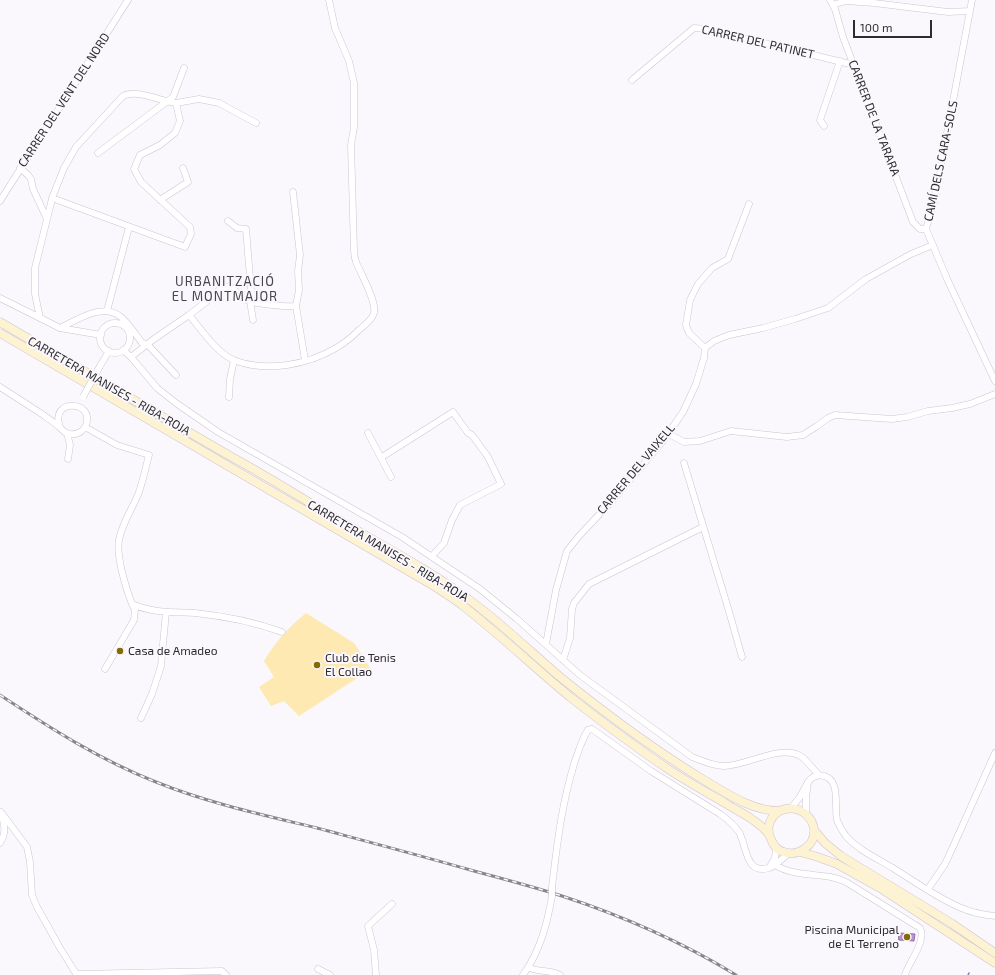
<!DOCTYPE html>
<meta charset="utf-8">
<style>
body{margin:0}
#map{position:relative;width:995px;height:975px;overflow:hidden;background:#faf7fd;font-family:"Exo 2",sans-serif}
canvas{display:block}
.scale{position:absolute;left:853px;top:20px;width:79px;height:18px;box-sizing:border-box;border:2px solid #2f2c31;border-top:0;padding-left:5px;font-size:12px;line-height:14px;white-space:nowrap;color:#2f2c31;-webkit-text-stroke:3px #faf7fd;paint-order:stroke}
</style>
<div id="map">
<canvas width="995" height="975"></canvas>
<div class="scale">100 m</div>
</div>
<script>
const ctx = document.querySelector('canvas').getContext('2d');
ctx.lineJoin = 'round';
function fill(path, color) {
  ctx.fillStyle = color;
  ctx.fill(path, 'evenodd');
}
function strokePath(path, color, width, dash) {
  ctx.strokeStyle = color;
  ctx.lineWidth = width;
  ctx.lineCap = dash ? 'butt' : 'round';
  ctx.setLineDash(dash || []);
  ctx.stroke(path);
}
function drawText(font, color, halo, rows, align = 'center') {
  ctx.font = font + ' "Exo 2",sans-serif';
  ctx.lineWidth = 4;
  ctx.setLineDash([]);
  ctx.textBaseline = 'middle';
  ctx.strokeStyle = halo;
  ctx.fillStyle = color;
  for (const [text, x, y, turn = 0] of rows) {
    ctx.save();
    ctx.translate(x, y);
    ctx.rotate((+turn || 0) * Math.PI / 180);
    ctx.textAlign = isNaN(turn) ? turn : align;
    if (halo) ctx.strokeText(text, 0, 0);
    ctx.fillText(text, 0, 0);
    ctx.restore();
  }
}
fill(new Path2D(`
 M306 613 354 643 371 669 299 716 284 701 271 706 259 687 274 677 264 661C276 641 288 628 306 613Z`), '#fde9b1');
const water = new Path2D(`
 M899 933 915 934 914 941 899 940Z`);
fill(water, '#b691d6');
strokePath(water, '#8e73a4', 1);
strokePath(new Path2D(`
 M968 975 969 973`), '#8e73a4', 1.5);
const minor = new Path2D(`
 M830 0 835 9 843 37 913 222 920 229H926
 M972 0 934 202 926 229 948 281 995 381
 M833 5 846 1 874 3 948 12 970 11
 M632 80 694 28 707 29 854 65
 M176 103 199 99 219 103 256 123
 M824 126 820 120 840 61
 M98 153 173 97 184 68
 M20 168 28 175 31 179 33 189 47 219
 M293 192 300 255 298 271 299 290 296 306 305 360
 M160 200 188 182 183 168
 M0 201 128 0
 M228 221 237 228 246 229 252 302
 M0 298 60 328 101 335
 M250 301 253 320
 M107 311 129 227
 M189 315 206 302 222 287C232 284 241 297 249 301 257 304 287 307 296 306
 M40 318 35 294V268L51 203 52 198 64 168 76 147 123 96C136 89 161 101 176 103L180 121 175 133 160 145 140 155 134 169 141 182 190 227 191 234 185 247 52 198
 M100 338a15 15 0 1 1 30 0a15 15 0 1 1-30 0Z
 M60 328C77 320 103 302 121 317 129 324 136 335 142 343L147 344 176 375
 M705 348 689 333 686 325 690 300 698 284 712 268 728 259 749 204
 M123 350 131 357 157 388 176 403 218 432 402 537 480 589 517 619 580 675 692 757C702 761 713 766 724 766 747 766 782 743 802 757 806 760 814 770 819 775
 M131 357 154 339 189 315C201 329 217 354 236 361 268 372 307 365 336 348 345 343 353 336 360 329 365 325 372 320 374 313 377 302 361 274 356 262 355 259 354 254 354 250L351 145 354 127V83L349 61 335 28 329 0
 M100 366 109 351
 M0 387C14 396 28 405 42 414 47 418 54 422 59 427 62 429 63 431 66 433 74 436 83 433 86 425 95 400 49 398 60 427
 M229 397 230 379 234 360
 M85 427 117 445 149 455C146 467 143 480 139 492 133 508 122 523 119 540 116 556 126 589 132 604 152 613 174 612 195 613 225 616 254 622 282 632
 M67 433 70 445 68 459
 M368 433 391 477
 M667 433 684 442 700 441 731 431 787 437 803 435 817 426 828 418 835 415 892 419 907 417 928 411 952 408 970 404 995 394
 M382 457 453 412 468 433 472 435 488 457 501 484 460 505 452 520 444 543 432 556
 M684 463 728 608 742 657
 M546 644 556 590 567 551 579 536 612 501 663 441 683 412 696 384 704 358 705 348 714 341 729 335 763 328 795 319 828 308 866 279 911 254 933 245
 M563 660 570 638 572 609 574 603 589 584 703 527
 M105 669 134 620 135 610 132 604
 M141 718 152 694 161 666 166 612
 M808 782C812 777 817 774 824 776 841 780 834 807 837 820 839 825 842 831 846 836 858 850 878 859 893 868 915 882 936 897 959 907 970 912 983 915 995 916
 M791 808 800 797 808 782 806 798V814
 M1 812 27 847 30 862 32 895 37 907 60 948 77 975
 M0 843C6 834 5 826 2 816
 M776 848 775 858 769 868 775 865 788 854
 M775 865C791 875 813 874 831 877 836 878 841 880 846 882L920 928C927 940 909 962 905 975
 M552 887C557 844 562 802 575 761 579 750 582 739 588 730L592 729 651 771 720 814C727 819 734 825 739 832 747 846 745 875 769 868
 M928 889 945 864 952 849 995 753
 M528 967C538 973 550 969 560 975
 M318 969 330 975
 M77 974 222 971 226 975
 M376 975 374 950 368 926 392 904
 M523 975C540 951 547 925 552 896`);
const secondary = new Path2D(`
 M0 322 230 456C269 477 306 501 344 523 387 548 431 571 471 601 502 624 530 651 559 676 606 714 653 749 704 780 728 794 752 811 780 811
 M0 333 429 583C440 590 451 597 462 605 499 634 534 667 570 697 602 722 634 746 668 769 686 781 706 792 725 803 734 809 745 814 753 820 758 824 766 829 769 835 773 843 774 849 784 852 798 857 816 845 814 829 810 804 775 801 769 825 768 828 769 832 769 835
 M814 830 825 843 841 856 951 923 995 953
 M800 852 818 857 837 864 880 888 995 963`);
strokePath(minor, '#ccc4d3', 7);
strokePath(secondary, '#ccc4d3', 9);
strokePath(minor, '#fff', 6);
strokePath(secondary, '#fdf2d1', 8);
const rail = new Path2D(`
 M0 695C50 728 100 760 156 782 208 803 263 815 317 828 369 842 422 856 474 871 504 879 534 887 562 896 623 916 682 942 736 975`);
strokePath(rail, '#89868b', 3);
strokePath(rail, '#faf7fd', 1.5, [4.5]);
const minorBridge = new Path2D(`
 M83 397 100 366
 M552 896V887`);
strokePath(minorBridge, '#ccc4d3', 7, []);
strokePath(minorBridge, '#fff', 6);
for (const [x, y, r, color] of [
 [120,651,4,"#856a05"],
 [317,665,4,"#856a05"],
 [907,937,4,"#856a05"]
]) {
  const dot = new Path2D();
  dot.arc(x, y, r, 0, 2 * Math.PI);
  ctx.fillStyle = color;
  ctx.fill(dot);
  strokePath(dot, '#faf7fd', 1.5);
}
drawText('12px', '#2f2c31', '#faf7fd', [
 ["CARRER DEL PATINET",758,42,13],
 ["CARRER DEL VENT DEL NORD",64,100,-57],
 ["CARRER DE LA TARARA",874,118,69],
 ["CAMÍ DELS CARA-SOLS",941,161,-78],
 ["CARRETERA MANISES - RIBA-ROJA",109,386,30],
 ["CARRER DEL VAIXELL",636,469,-50],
 ["CARRETERA MANISES - RIBA-ROJA",388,551,31]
]);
drawText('12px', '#2f2c31', '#faf7fd', [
 ["Casa de Amadeo",128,651],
 ["Club de Tenis",325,658],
 ["El Collao",325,672],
 ["Piscina Municipal",899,930,"right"],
 ["de El Terreno",899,944,"right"]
], 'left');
ctx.letterSpacing = '1px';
drawText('13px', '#4a4450', '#faf7fd', [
 ["URBANITZACIÓ",225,282],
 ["EL MONTMAJOR",225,297]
]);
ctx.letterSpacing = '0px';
</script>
